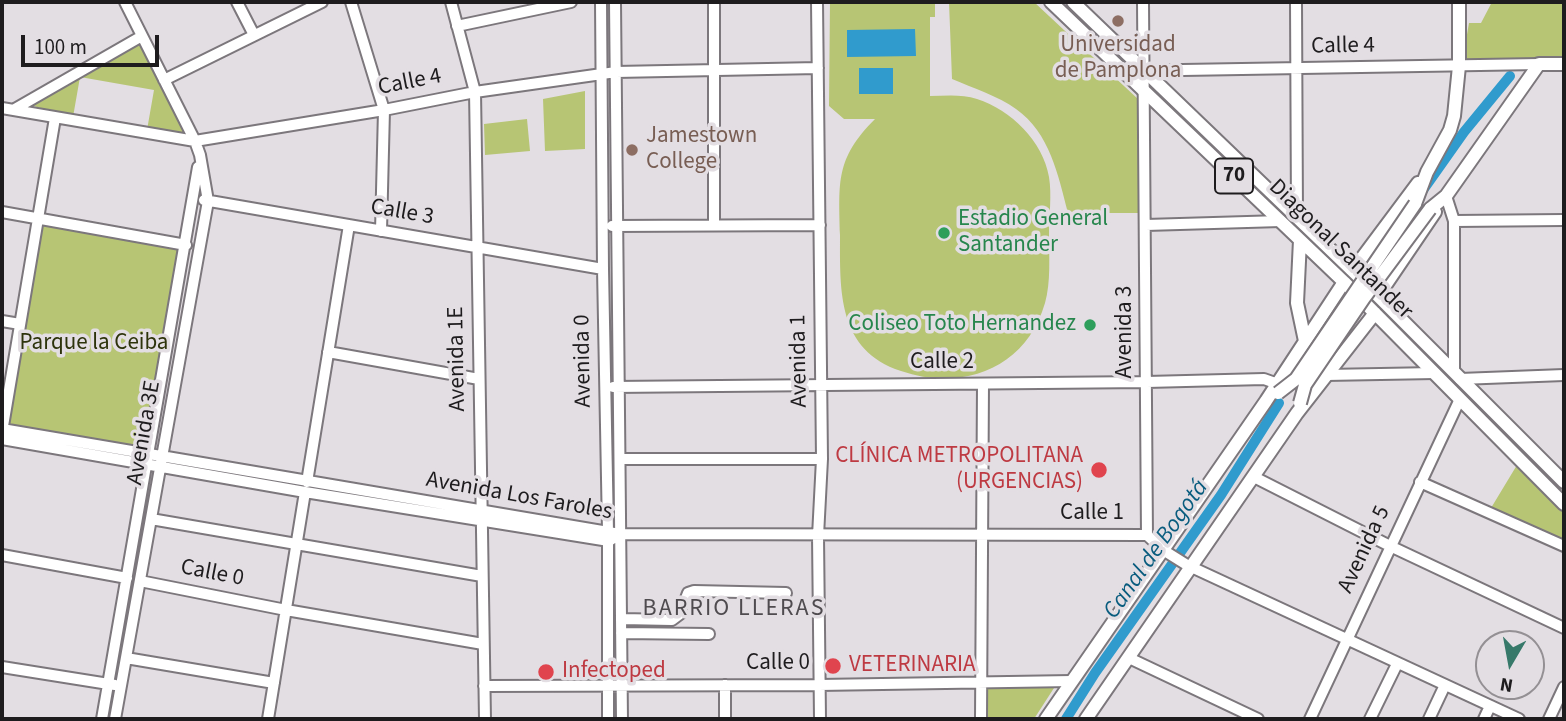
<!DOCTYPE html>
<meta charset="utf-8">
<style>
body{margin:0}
#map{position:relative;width:1566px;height:721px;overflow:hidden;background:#e3dee3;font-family:"Source Sans 3",sans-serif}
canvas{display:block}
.frame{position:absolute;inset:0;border:4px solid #1e1c1e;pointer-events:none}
.north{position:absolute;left:1475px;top:630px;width:70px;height:70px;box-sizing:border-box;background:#e3dee3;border:2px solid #949094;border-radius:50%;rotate:190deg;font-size:19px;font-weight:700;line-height:28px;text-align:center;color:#1e1c1e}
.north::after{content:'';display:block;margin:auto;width:24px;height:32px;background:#37796a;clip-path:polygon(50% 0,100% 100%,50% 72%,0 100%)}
.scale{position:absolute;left:21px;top:35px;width:138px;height:32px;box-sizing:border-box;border:4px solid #1e1c1e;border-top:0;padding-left:9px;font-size:21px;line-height:24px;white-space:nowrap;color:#1e1c1e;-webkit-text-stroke:5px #e3dee3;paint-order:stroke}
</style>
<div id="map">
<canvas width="1566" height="721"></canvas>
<div class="frame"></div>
<div class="north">N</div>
<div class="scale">100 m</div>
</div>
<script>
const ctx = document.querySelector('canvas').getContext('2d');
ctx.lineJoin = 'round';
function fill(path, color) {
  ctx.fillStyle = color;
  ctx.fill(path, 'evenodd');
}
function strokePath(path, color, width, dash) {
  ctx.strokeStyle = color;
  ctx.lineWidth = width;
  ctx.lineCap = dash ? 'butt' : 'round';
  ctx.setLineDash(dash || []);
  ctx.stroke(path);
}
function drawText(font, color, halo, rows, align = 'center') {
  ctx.font = font + ' "Source Sans 3",sans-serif';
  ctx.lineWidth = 7;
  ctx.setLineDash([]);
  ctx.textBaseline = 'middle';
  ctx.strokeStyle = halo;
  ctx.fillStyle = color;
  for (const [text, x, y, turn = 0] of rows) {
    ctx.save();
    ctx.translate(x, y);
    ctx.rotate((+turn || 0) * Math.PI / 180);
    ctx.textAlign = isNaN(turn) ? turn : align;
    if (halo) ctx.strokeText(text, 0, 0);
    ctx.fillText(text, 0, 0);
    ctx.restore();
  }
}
fill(new Path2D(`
 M830 2H935V17H930V96C945 96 962 94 977 99 1011 110 1043 141 1049 177 1052 195 1049 216 1049 235 1049 257 1051 282 1045 303 1026 369 962 392 901 371 837 350 840 291 840 235 839 182 835 159 875 119H844L829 106Z
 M949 2H1034L1139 100V213H1068C1058 175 1050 133 1016 109 998 96 973 88 952 79Z
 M1492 2H1564V58L1462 63 1469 23H1481Z
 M138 41 189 137 147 130 154 90 80 77 73 117 30 105Z
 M585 91V149L545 151 543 99Z
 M527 119 530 151 485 155 484 124Z
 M44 223 184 249 147 448 6 424Z
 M1517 465 1564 510V541L1491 508Z
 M982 687 1054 688 1034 719H982Z`), '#b7c574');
fill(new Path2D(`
 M915 29 916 56 847 57V30Z
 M859 68H893V94H859Z`), '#309bcd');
strokePath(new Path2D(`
 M1423 190 1464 132 1510 76
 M1066 719 1095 673 1221 495 1279 403`), '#309bcd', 10);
const minor = new Path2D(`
 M237 2 254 35
 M351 2 384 110 381 231
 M451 2 475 92 485 719
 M601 2 603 269 608 531V719
 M615 2 622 719
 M714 2V225
 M817 2 822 459 818 536 820 719
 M1143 2 1147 535
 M1296 2 1297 217
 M457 26 571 2
 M1123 71 1539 64
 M164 80 322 2
 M2 108 195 141 384 110 475 92 616 72 818 68
 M13 110 142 36
 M1446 196 1454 221V372
 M204 200 603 269
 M2 212 186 245
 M1454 221 1564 220
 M1146 225 1281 221
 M612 226 820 225
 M2 321 20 324
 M328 352 479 379
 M1326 375 1435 373
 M1460 379 1564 375
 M613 387 1147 382 1264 379 1278 384
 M2 429 620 534 1147 535 1163 550 1187 565 1519 719
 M2 432 55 118
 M2 439 305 492 609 541 615 537
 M620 459H822
 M1254 477 1390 546 1564 628
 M307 482 349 225
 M1420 482 1564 546
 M151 519 482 576
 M2 555 127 578
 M140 581 286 610 483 644
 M622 619 672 620 680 614 688 593 694 591 786 593
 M621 633 709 634
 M126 658 274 683
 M1129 658 1258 719
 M2 667 115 685
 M725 685V719
 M484 686 819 685 1072 681
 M102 719 198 167
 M115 719 208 201 200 155 195 141 125 2
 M268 719 305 492
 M981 719 983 384
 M1310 719 1460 399
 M1370 719 1397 664
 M1429 719 1445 685
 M1484 719 1490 706
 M1549 719 1564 687`);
const major = new Path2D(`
 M1051 2 1344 282 1564 504
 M1073 2 1360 278 1564 482
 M1415 204 1427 172 1450 130 1454 116 1459 66V2
 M1430 209 1446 196 1539 64H1564
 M1300 240 1297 303 1305 341
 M1353 270 1418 183
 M1378 296 1435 212
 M1046 719 1266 401 1344 282
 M1086 719 1297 413 1375 313`);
strokePath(minor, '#7c777c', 14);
strokePath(major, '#7c777c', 16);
strokePath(minor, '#fff', 10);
strokePath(major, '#fff', 12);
const majorBridge = new Path2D(`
 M1278 393 1296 379 1415 204
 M1300 403 1305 385 1364 298 1430 209`);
strokePath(majorBridge, '#7c777c', 16, []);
strokePath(majorBridge, '#fff', 12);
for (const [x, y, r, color] of [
 [1118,21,7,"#8d6e63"],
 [632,150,7,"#8d6e63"],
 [944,233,7,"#2e9e5b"],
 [1090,325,7,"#2e9e5b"],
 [1099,470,9,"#e0444e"],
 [833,666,9,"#e0444e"],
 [546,672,9,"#e0444e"]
]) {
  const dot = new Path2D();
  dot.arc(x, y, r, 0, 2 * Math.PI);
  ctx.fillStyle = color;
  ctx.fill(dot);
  strokePath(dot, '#e3dee3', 2.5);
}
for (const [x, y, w] of [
 [1234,176,38]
]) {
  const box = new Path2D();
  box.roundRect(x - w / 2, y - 17.5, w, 35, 5);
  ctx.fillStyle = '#e3dee3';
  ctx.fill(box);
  strokePath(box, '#1e1c1e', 2);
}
drawText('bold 21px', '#1e1c1e', null, [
 ["70",1234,176]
]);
drawText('23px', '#785e54', '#e3dee3', [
 ["Universidad",1118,46],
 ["de Pamplona",1118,72],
 ["Jamestown",646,137,"left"],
 ["College",646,163,"left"]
]);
drawText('23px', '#1e1c1e', '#e3dee3', [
 ["Calle 4",1343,47,-1],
 ["Calle 4",410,83,-11],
 ["Calle 3",402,213,10],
 ["Diagonal Santander",1340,250,44],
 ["Avenida 3",1126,332,-90],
 ["Avenida 1E",458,359,-91],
 ["Avenida 0",584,361,-91],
 ["Avenida 1",800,361,-91],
 ["Calle 2",942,363],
 ["Avenida 3E",145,433,-80],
 ["Avenida Los Faroles",519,497,10],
 ["Calle 1",1092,514],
 ["Avenida 5",1365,550,-65],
 ["Calle 0",212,574,11],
 ["Calle 0",778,664]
]);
drawText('23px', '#27864d', '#e3dee3', [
 ["Estadio General",958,220],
 ["Santander",958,246],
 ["Coliseo Toto Hernandez",1076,325,"right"]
], 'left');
drawText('23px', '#2d330b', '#e3dee3', [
 ["Parque la Ceiba",94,344]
]);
drawText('23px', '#be3a42', '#e3dee3', [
 ["CLÍNICA METROPOLITANA",1083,457,"right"],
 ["(URGENCIAS)",1083,483,"right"],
 ["VETERINARIA",849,666],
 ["Infectoped",562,672]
], 'left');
drawText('italic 24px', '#095c7e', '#e3dee3', [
 ["Canal de Bogotá",1157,550,-55]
]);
ctx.letterSpacing = '2px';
drawText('24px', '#4f4b4f', '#e3dee3', [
 ["BARRIO LLERAS",734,610]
]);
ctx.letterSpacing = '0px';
</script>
